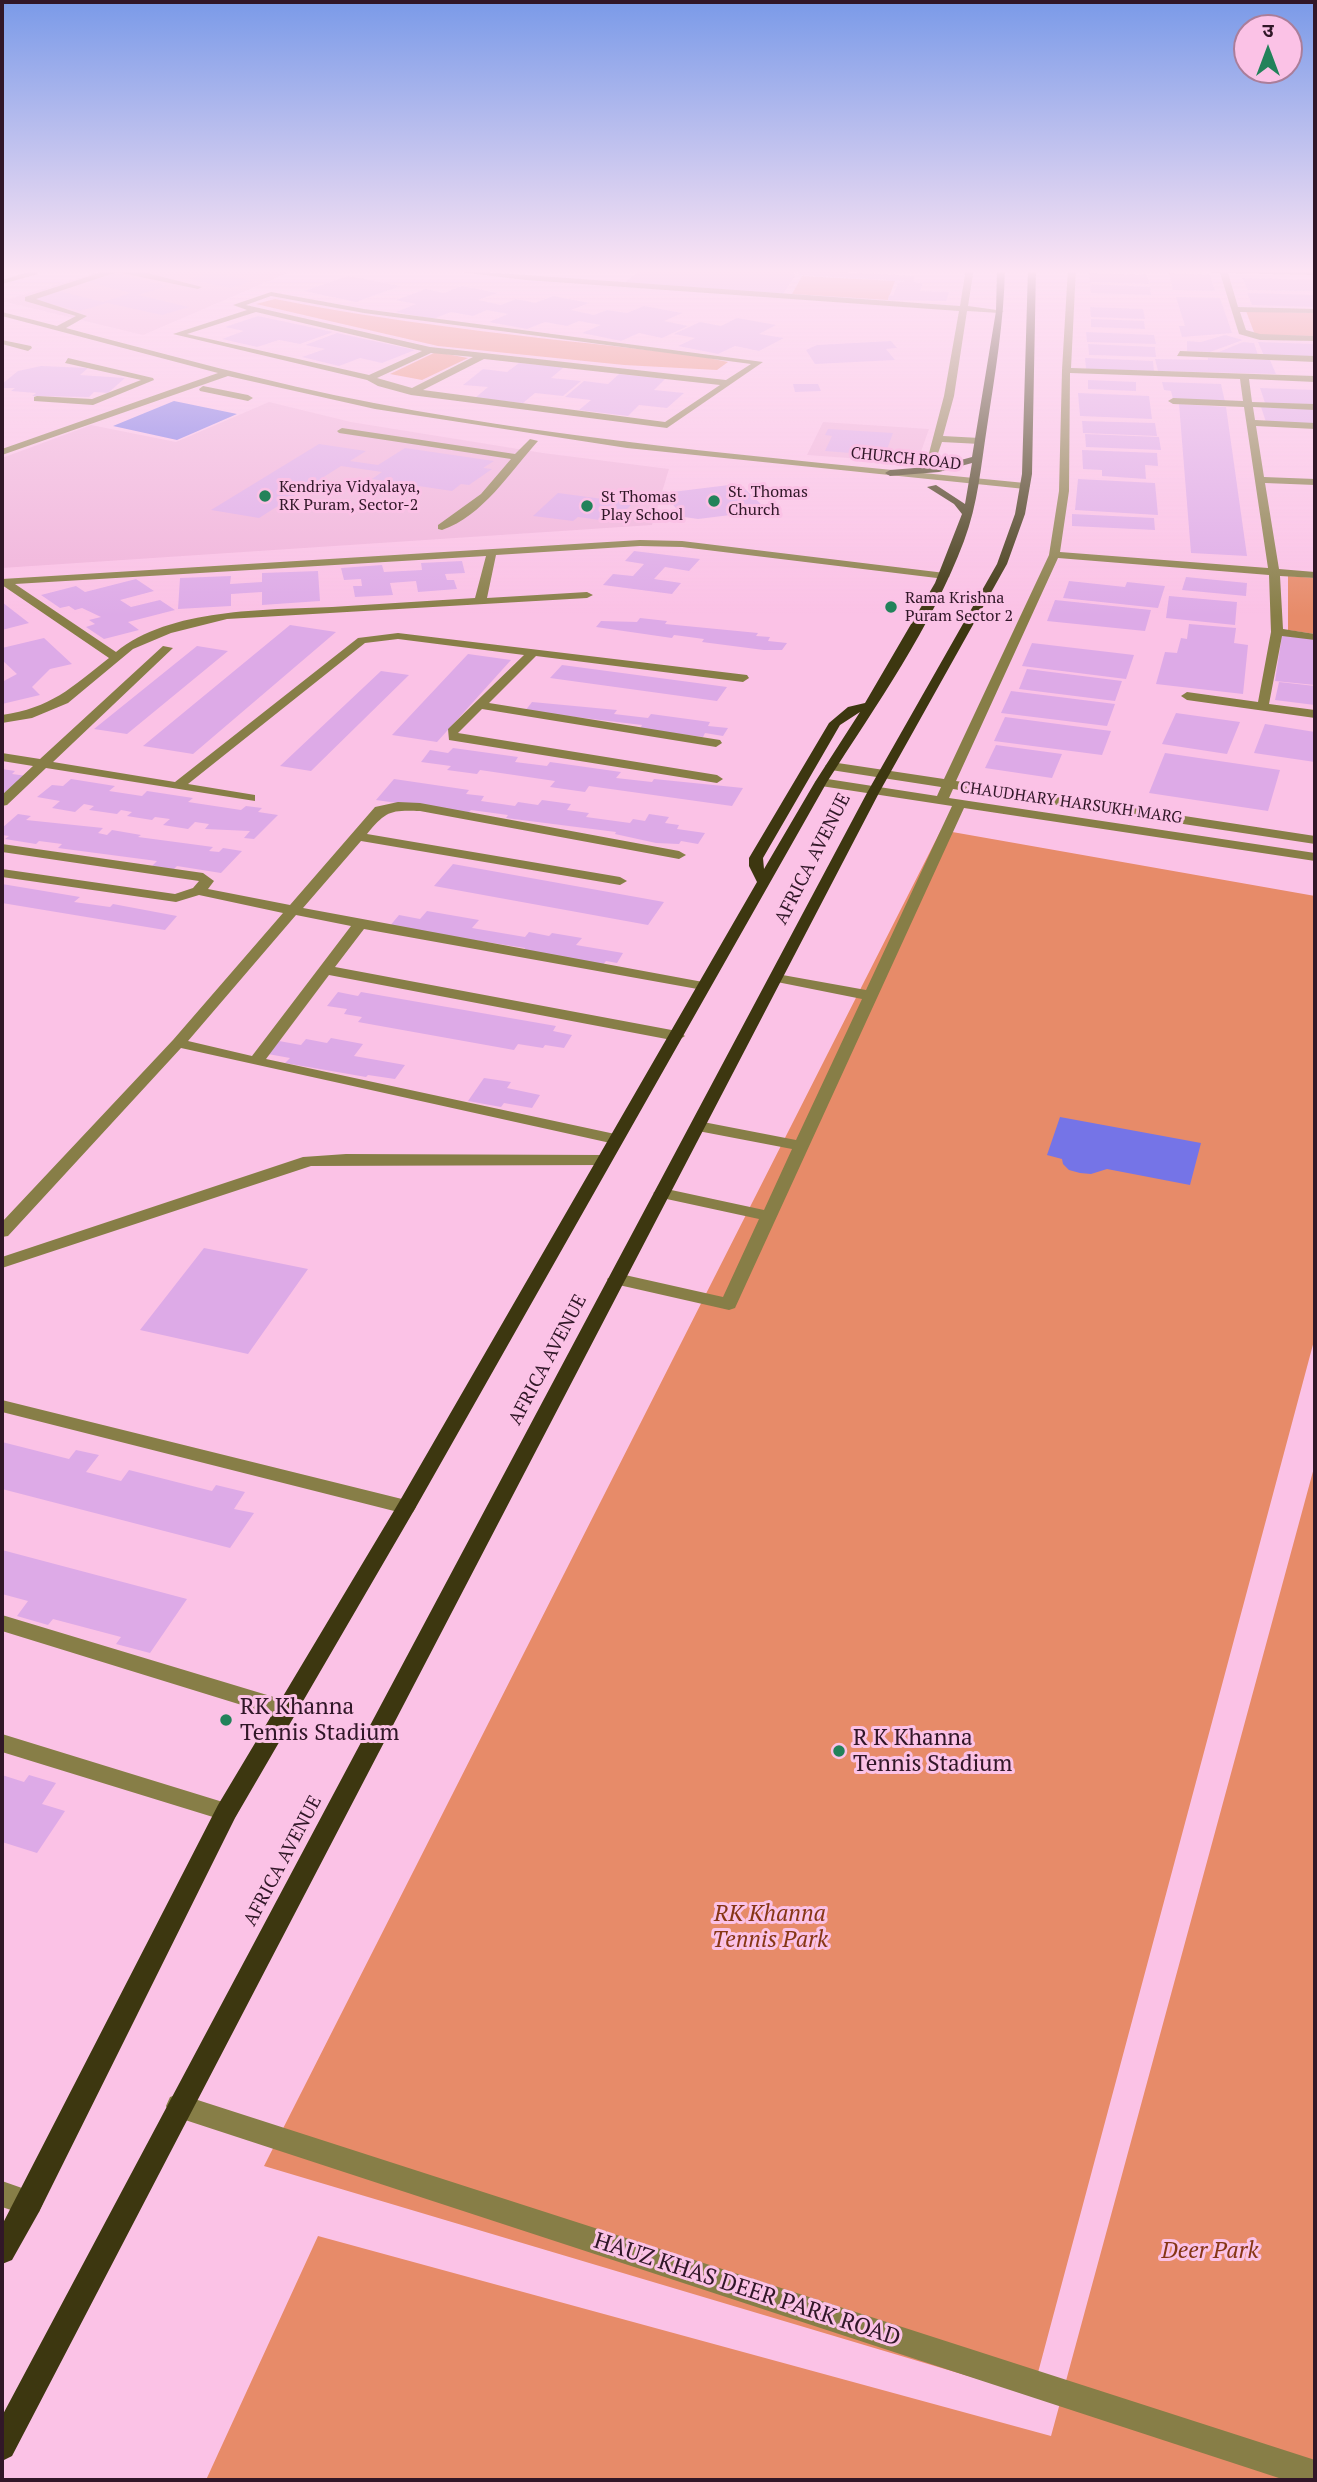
<!DOCTYPE html>
<meta charset="utf-8">
<style>
body{margin:0}
#map{position:relative;width:1317px;height:2482px;overflow:hidden;background:#fbc2e6;font-family:"PT Serif","Noto Sans Devanagari",serif}
canvas{display:block}
.frame{position:absolute;inset:0;border:4px solid #311728;pointer-events:none}
.north{position:absolute;left:1233px;top:14px;width:70px;height:70px;box-sizing:border-box;background:#fbc2e6;border:2px solid #aa7e9a;border-radius:50%;rotate:0deg;font-size:19px;font-weight:700;line-height:28px;text-align:center;color:#311728}
.north::after{content:'';display:block;margin:auto;width:24px;height:32px;background:#22825a;clip-path:polygon(50% 0,100% 100%,50% 72%,0 100%)}
</style>
<div id="map">
<canvas width="1317" height="2482"></canvas>
<div class="frame"></div>
<div class="north">उ</div>
</div>
<script>
const ctx = document.querySelector('canvas').getContext('2d');
ctx.lineJoin = 'round';
function fill(path, color) {
  ctx.fillStyle = color;
  ctx.fill(path, 'evenodd');
}
function strokePath(path, color, width, dash) {
  ctx.strokeStyle = color;
  ctx.lineWidth = width;
  ctx.lineCap = dash ? 'butt' : 'round';
  ctx.setLineDash(dash || []);
  ctx.stroke(path);
}
function drawText(font, color, halo, rows, align = 'center') {
  ctx.font = font + ' "PT Serif",serif';
  ctx.lineWidth = 6;
  ctx.setLineDash([]);
  ctx.textBaseline = 'middle';
  ctx.strokeStyle = halo;
  ctx.fillStyle = color;
  for (const [text, x, y, turn = 0] of rows) {
    ctx.save();
    ctx.translate(x, y);
    ctx.rotate((+turn || 0) * Math.PI / 180);
    ctx.textAlign = isNaN(turn) ? turn : align;
    if (halo) ctx.strokeText(text, 0, 0);
    ctx.fillText(text, 0, 0);
    ctx.restore();
  }
}
fill(new Path2D(`
 M113 268H299L143 335 2 301Z
 M269 402 351 422 543 453 669 469 652 525 2 568V458L91 425 176 442Z
 M823 422 929 429 917 463 807 455Z`), '#f0b3da');
fill(new Path2D(`
 M802 276 895 281 888 300 792 294Z
 M275 299C415 327 557 339 699 356L728 362 717 370 624 365 438 346 256 304Z
 M1246 311 1315 313V336L1255 335Z
 M436 352 468 358 422 380 390 374Z
 M1288 576 1315 578V634L1288 630Z
 M941 830 1315 896V1337L1032 2395 264 2166Z
 M1315 1464V2480H206L318 2236 1051 2436Z`), '#e78b69');
fill(new Path2D(`
 M174 401 237 414 177 440 113 426Z
 M1060 1117 1201 1143 1190 1185 1107 1169 1091 1174 1080 1173 1069 1170 1063 1164 1062 1159 1047 1155Z`), '#7574e7');
fill(new Path2D(`
 M642 268H792L795 276 783 294 625 283Z
 M795 268H836L841 270 839 272 915 276 913 282 923 283 920 291 949 292 946 301 888 300 889 295 893 296 898 283 905 281 799 275Z
 M212 272 253 281 230 288 189 279Z
 M113 273 168 286 138 295 189 307 162 315 103 302 131 293 84 281Z
 M1089 273 1147 275 1149 284 1090 282Z
 M1169 273 1210 275 1215 291 1173 290Z
 M348 276 400 286 356 302 304 291Z
 M1242 278 1315 280V291L1248 290Z
 M1090 284 1150 287 1151 295 1091 293Z
 M462 286 497 293 478 300 501 305 516 299 535 303 553 296 589 303 571 310 594 315 607 310 627 313 644 306 682 313 664 321 688 326 662 338 639 333 621 341 582 333 601 325 579 321 567 326 545 322 527 329 489 322 508 314 487 310 473 316 451 312 433 319 396 312 416 304 396 300 426 289 444 293Z
 M59 291 107 303 80 311 31 299Z
 M1247 293 1315 295V307L1252 305Z
 M1176 297 1220 298 1232 333 1182 337 1179 326H1185Z
 M1090 307 1143 309 1145 319 1091 317Z
 M258 316 333 332 300 344 279 340 257 347 222 339 244 331 225 327Z
 M737 318 776 325 759 334 784 338 759 351 735 346 718 354 678 346 695 338 674 334 700 322 721 326Z
 M1091 319 1144 321 1145 329 1091 327Z
 M1086 332 1154 335 1156 344 1087 342Z
 M337 333 415 350 382 363 360 358 339 366 302 357 325 349 305 345Z
 M1225 335 1243 340 1210 352 1187 351V341L1201 342Z
 M891 341 897 348 886 349 895 360 815 364 806 350 817 345Z
 M1243 342 1254 343 1258 355 1214 354Z
 M1258 342 1315 344V358L1264 356Z
 M1088 344 1155 347 1156 357 1089 355Z
 M1085 358 1153 361 1154 371 1086 369Z
 M1208 358 1270 360 1276 374 1158 371 1155 359 1208 360Z
 M519 363 564 367 551 378 581 381 563 396 535 393 523 403 475 398 488 387 463 385 483 369 507 372Z
 M41 366 88 368 80 375 125 378 108 393 94 392 89 397 32 396 36 393 11 391 15 388H2V384L18 371Z
 M619 374 665 379 654 390 684 393 667 408 639 405 628 416 579 410 591 400 565 397 584 381 608 384Z
 M1088 380 1136 382V391L1088 389Z
 M1162 382 1221 384 1225 402 1173 399 1171 391 1164 390Z
 M793 384H818L821 391 795 392Z
 M1260 388 1315 390V404L1265 403Z
 M1078 393 1149 396 1152 419 1080 416Z
 M1179 404 1226 407 1247 556 1191 553Z
 M1261 407 1315 409V424L1266 422Z
 M1082 421 1155 423 1157 436 1083 433Z
 M828 429 893 433 886 452 876 455 825 451 832 436 825 435Z
 M1085 434 1159 437 1161 450 1086 447Z
 M319 444 366 451 350 461 378 465 405 448 494 461 483 468 492 469 469 485 461 484 452 491 372 479 382 472 341 466 259 518 211 510Z
 M1082 450 1157 453 1158 466 1145 465 1146 479 1102 476V470L1083 469Z
 M1078 479 1155 483 1158 515 1075 510Z
 M729 485 744 488 763 506 755 512 698 519 684 517 665 496 672 492Z
 M558 493 633 503 625 511 611 509 600 520 578 517 573 521 533 516Z
 M1072 514 1154 518 1155 530 1072 526Z
 M634 551 700 559 689 571 665 567 654 579 681 583 672 594 603 585 613 574 633 576 644 564 625 561Z
 M462 561 465 573 445 574 447 580H454L457 589 418 592 416 581 390 583 393 595 355 597 353 586H362L361 579 344 580 341 568 382 565 384 572 422 570 421 563Z
 M318 571 320 601 262 605V592L231 594V606L178 609 180 578 231 576 230 584 262 582V573Z
 M1186 577 1247 583 1246 596 1182 590Z
 M136 579 154 591 120 600 131 607 160 600 175 610 128 622 139 630 104 639 86 627 95 624 89 620 101 617 82 608 75 610 69 606 60 608 41 595 76 586 85 592Z
 M1069 581 1125 587 1127 582 1165 586 1158 608 1063 598Z
 M1169 596 1237 602 1235 625 1166 618Z
 M1055 600 1151 610 1145 631 1047 621Z
 M2 602 29 623 2 630Z
 M640 618 667 621 665 624 758 633 756 636 770 637 768 641 787 643 782 650H764L702 642 704 639 674 635 672 638 596 627 601 621 637 622Z
 M1189 624 1236 628 1234 643 1248 645 1243 694 1156 684 1165 652 1177 653 1181 638 1187 639Z
 M290 625 336 632 193 754 143 746Z
 M1282 635 1315 639V685L1275 681Z
 M44 638 72 664 50 669 32 687 40 695 2 704V682L17 674 2 660V648Z
 M1032 643 1134 655 1126 679 1022 666Z
 M197 646 228 651 127 734 94 729Z
 M468 654 511 660 437 742 392 735Z
 M562 665 727 687 717 701 550 678Z
 M1027 669 1122 681 1115 701 1019 689Z
 M381 671 409 675 311 771 280 766Z
 M1279 682 1315 686V705L1275 700Z
 M1011 691 1115 704 1107 726 1001 713Z
 M532 702 617 710 614 714 648 718 651 714 710 722 708 726 728 728 723 736 705 733 703 737 640 729 642 725 525 711Z
 M1176 713 1240 722 1227 754 1162 744Z
 M1005 717 1111 731 1102 755 994 741Z
 M1265 724 1315 732V762L1254 753Z
 M996 745 1062 754 1052 778 985 768Z
 M453 748 518 757 515 762 547 766 550 762 621 772 616 778 652 782 654 779 743 788 732 806 589 786 585 792 550 787 555 781 480 770 477 774 447 770 451 766 421 762 430 750 448 753Z
 M1165 753 1280 770 1268 811 1149 793Z
 M2 769 15 771 12 774 27 776 7 794 2 793Z
 M71 779 115 786 109 791 142 796 147 791 193 798 188 802 241 810 246 806 262 808 258 812 278 815 254 839 244 838 250 831 205 829 209 824 195 822 188 829 163 825 170 819 155 817 152 820 127 816 132 812 121 810 117 814 89 810 94 806 84 804 75 812 52 808 60 801 37 797 52 785 63 786Z
 M394 779 469 790 466 794 484 796 481 801 515 806 518 802 538 805 542 800 571 804 567 810 589 813 586 817 630 823 633 819 645 821 649 814 669 817 665 823 679 825 677 829 705 833 698 844 681 841 679 844 656 843 615 834 616 832 506 818 508 815 471 810 468 813 376 800Z
 M18 814 31 816 26 820 103 828 98 833 107 835 112 830 141 835 138 837 213 847 209 851 219 852 223 848 242 851 221 873 177 866 173 870 151 867 157 861 58 848 62 844 39 841 36 844 5 839 9 836 2 835V828Z
 M453 864 664 902 648 925 434 886Z
 M2 884 80 897 74 902 110 907 113 904 177 916 165 930 2 903Z
 M427 911 479 920 472 928 525 937 529 932 549 936 552 933 582 938 576 945 623 953 617 963 606 961 601 967 522 953 525 948 389 927 399 915 420 919Z
 M338 992 358 996 361 992 556 1026 553 1031 572 1035 564 1048 545 1045 543 1048 518 1044 514 1050 358 1022 362 1017 344 1014 347 1009 327 1006Z
 M331 1038 363 1044 354 1056 405 1065 395 1079 368 1075 366 1077 285 1063 290 1058 268 1054 279 1041 301 1045 306 1039 327 1043Z
 M484 1078 511 1082 507 1088 540 1095 532 1108 504 1103 501 1107 468 1101Z
 M204 1248 308 1269 248 1354 140 1330Z
 M2 1442 69 1459 76 1450 99 1455 86 1472 121 1481 129 1470 212 1491 216 1485 245 1492 234 1509 254 1513 230 1548 2 1489Z
 M2 1550 187 1599 150 1653 116 1644 121 1637 53 1619 48 1625 17 1616 28 1601 2 1594Z
 M2 1775 24 1782 29 1775 56 1783 42 1804 65 1811 37 1853 2 1842Z`), '#ddaae7');
fill(new Path2D(`
 M115 268 131 269 202 287 198 289 117 272 36 299 87 316 66 328C168 355 270 383 374 403 589 444 808 461 1025 483L1030 486 1025 489 627 448 375 409 228 376 2 455V449L218 373 2 316V312L57 326 76 316 25 301V297Z
 M427 268 960 306 966 268H974L968 306 1004 311 1000 313 967 311 954 396 943 436 980 438 985 441 980 444 942 442 936 459 928 457 944 396 959 311 526 280Z
 M1068 268H1076L1071 368 1315 376V382L1249 379 1252 402 1315 404V410L1253 407 1255 420 1315 423V429L1256 426 1264 477 1315 479V485L1265 483 1279 569 1315 572V578L1280 576 1283 629 1315 634V640L1282 636 1269 704 1315 710V718L1187 700 1181 696 1187 692 1258 702 1271 632 1269 575 1058 558 956 781 1315 836V844L953 789 949 798 1315 853V861L964 808 735 1308 729 1310 610 1283 607 1279 616 1273 723 1297 759 1219 662 1198 653 1193 662 1188 764 1210 792 1149 698 1131 690 1126 698 1121 796 1140 862 999 777 982 770 978 777 974 866 990 952 806 821 786 815 782 821 778 937 796 941 787 831 770 825 766 831 762 944 779 1049 555 1059 491 1062 370ZM1070 373 1240 379 1243 401 1173 398 1168 401 1173 404 1244 407 1268 568 1060 552 1069 491Z
 M1122 268 1315 271V275L1228 273 1238 307 1315 309V313L1240 312 1246 330 1260 334 1315 336V341L1260 340 1239 334 1220 273Z
 M35 270 38 274 2 284V280Z
 M271 292 364 309 763 362 667 428 411 395 378 386 367 380 173 334 247 310 233 305ZM271 296 364 313 751 364 726 380 430 347 246 305ZM256 312 422 351 369 375 187 334ZM431 353 473 357 412 388 377 378ZM484 359 720 385 665 422 423 390Z
 M2 340 31 346 32 348 28 351 2 344Z
 M1180 351 1315 356V362L1177 356Z
 M68 358 153 378 154 380 93 405 34 401V397L37 396 92 399 141 380 65 363Z
 M203 386 248 395 253 398 248 401 200 391 199 389Z
 M342 428 515 454 530 439 538 441C510 472 483 516 442 530L438 529V525L481 494 511 459 339 433 337 431Z
 M640 540 682 541 945 573 950 576 945 579 682 547 640 546 496 555 487 598 587 592 593 595 587 598 227 619 171 633 133 649 68 703 32 718 2 723V715C51 708 71 688 109 658L2 585V579ZM486 556 475 598C427 601 379 604 332 607 265 610 170 608 116 652L15 584Z
 M398 633 747 675 749 678 743 682 536 656 489 703 720 740 722 743 716 747 482 709 458 733 717 775 723 779 717 783 449 740 448 729 524 655 398 639 365 643 188 784 255 795V801L46 768 7 805 2 806V795L33 766 2 761V753L40 759 163 646 173 648 53 762 175 782 358 638Z
 M398 802 420 803 679 851 686 855 679 859 420 811C390 810 386 811 367 834L620 877 627 881 620 885 361 841 303 908 703 982 710 986 703 990 364 929 335 967 677 1031 685 1036 677 1041 329 975 266 1059 615 1134 621 1136 623 1139 621 1142 615 1144 181 1048 8 1236 2 1237V1222L173 1040 283 913 199 895 176 902 2 877V869L175 894 193 888 199 881 2 852V844L203 873 214 881 208 889 290 905 375 807ZM296 915 351 926 252 1056 188 1041Z
 M346 1154 603 1155 611 1160 603 1165 311 1166 2 1268V1257L303 1157Z
 M2 1400 406 1500 413 1502 416 1507 413 1512 406 1514 2 1412Z
 M2 1615 287 1701 295 1704 298 1710 295 1716 287 1719 2 1631Z
 M2 1734 226 1803 234 1805 238 1812 234 1819 226 1821 2 1752Z
 M179 2094 1315 2460V2480H1285L179 2118 170 2115 166 2106 170 2097Z
 M2 2181 39 2194 43 2203 39 2212 29 2216 2 2207Z`), '#877e47');
fill(new Path2D(`
 M997 268H1005C1004 322 995 374 987 427 981 465 978 504 964 541 931 628 877 704 827 782L416 1507 235 1818 39 2212 12 2260 2 2264V2225L218 1805 398 1504 757 882 749 866V858L829 723 848 707 865 703 935 583 962 514 954 504 927 487 936 485 965 504 972 463 939 472 890 476 885 473 890 470 939 466 972 457 996 311ZM860 712 815 782 764 869 763 858 840 725Z
 M1028 268H1036L1032 474 1025 514 1007 564 880 791 12 2456 2 2461V2416L868 791 997 564 1015 514 1022 474Z`), '#3d3710');
const sky = ctx.createLinearGradient(0, 0, 0, 616);
sky.addColorStop(0, '#7a9ae8');
sky.addColorStop(0.44, '#fde4f4');
sky.addColorStop(1, '#fde4f400');
ctx.fillStyle = sky;
ctx.fillRect(0, 0, 1317, 616);
for (const [x, y, r, color] of [
 [265,496,7,"#22825a"],
 [714,501,7,"#22825a"],
 [587,506,7,"#22825a"],
 [891,607,7,"#22825a"],
 [226,1720,7,"#22825a"],
 [839,1751,7,"#22825a"]
]) {
  const dot = new Path2D();
  dot.arc(x, y, r, 0, 2 * Math.PI);
  ctx.fillStyle = color;
  ctx.fill(dot);
  strokePath(dot, '#fbc2e6', 2.5);
}
drawText('16px', '#311728', '#fbc2e6', [
 ["CHURCH ROAD",906,459,6],
 ["CHAUDHARY HARSUKH MARG",1071,803,8]
]);
drawText('16px', '#311728', '#fbc2e6', [
 ["Kendriya Vidyalaya,",279,487],
 ["RK Puram, Sector-2",279,505],
 ["St. Thomas",728,492],
 ["Church",728,510],
 ["St Thomas",601,497],
 ["Play School",601,515],
 ["Rama Krishna",905,598],
 ["Puram Sector 2",905,616]
], 'left');
drawText('19px', '#311728', '#fbc2e6', [
 ["AFRICA AVENUE",813,859,-63],
 ["AFRICA AVENUE",548,1360,-62],
 ["AFRICA AVENUE",283,1861,-62]
]);
drawText('23px', '#311728', '#fbc2e6', [
 ["RK Khanna",240,1707],
 ["Tennis Stadium",240,1733],
 ["R K Khanna",853,1738],
 ["Tennis Stadium",853,1764]
], 'left');
drawText('italic 23px', '#863614', '#fbc2e6', [
 ["RK Khanna",770,1914],
 ["Tennis Park",770,1940],
 ["Deer Park",1210,2251]
]);
drawText('23px', '#311728', '#fbc2e6', [
 ["HAUZ KHAS DEER PARK ROAD",747,2290,18]
]);
</script>
